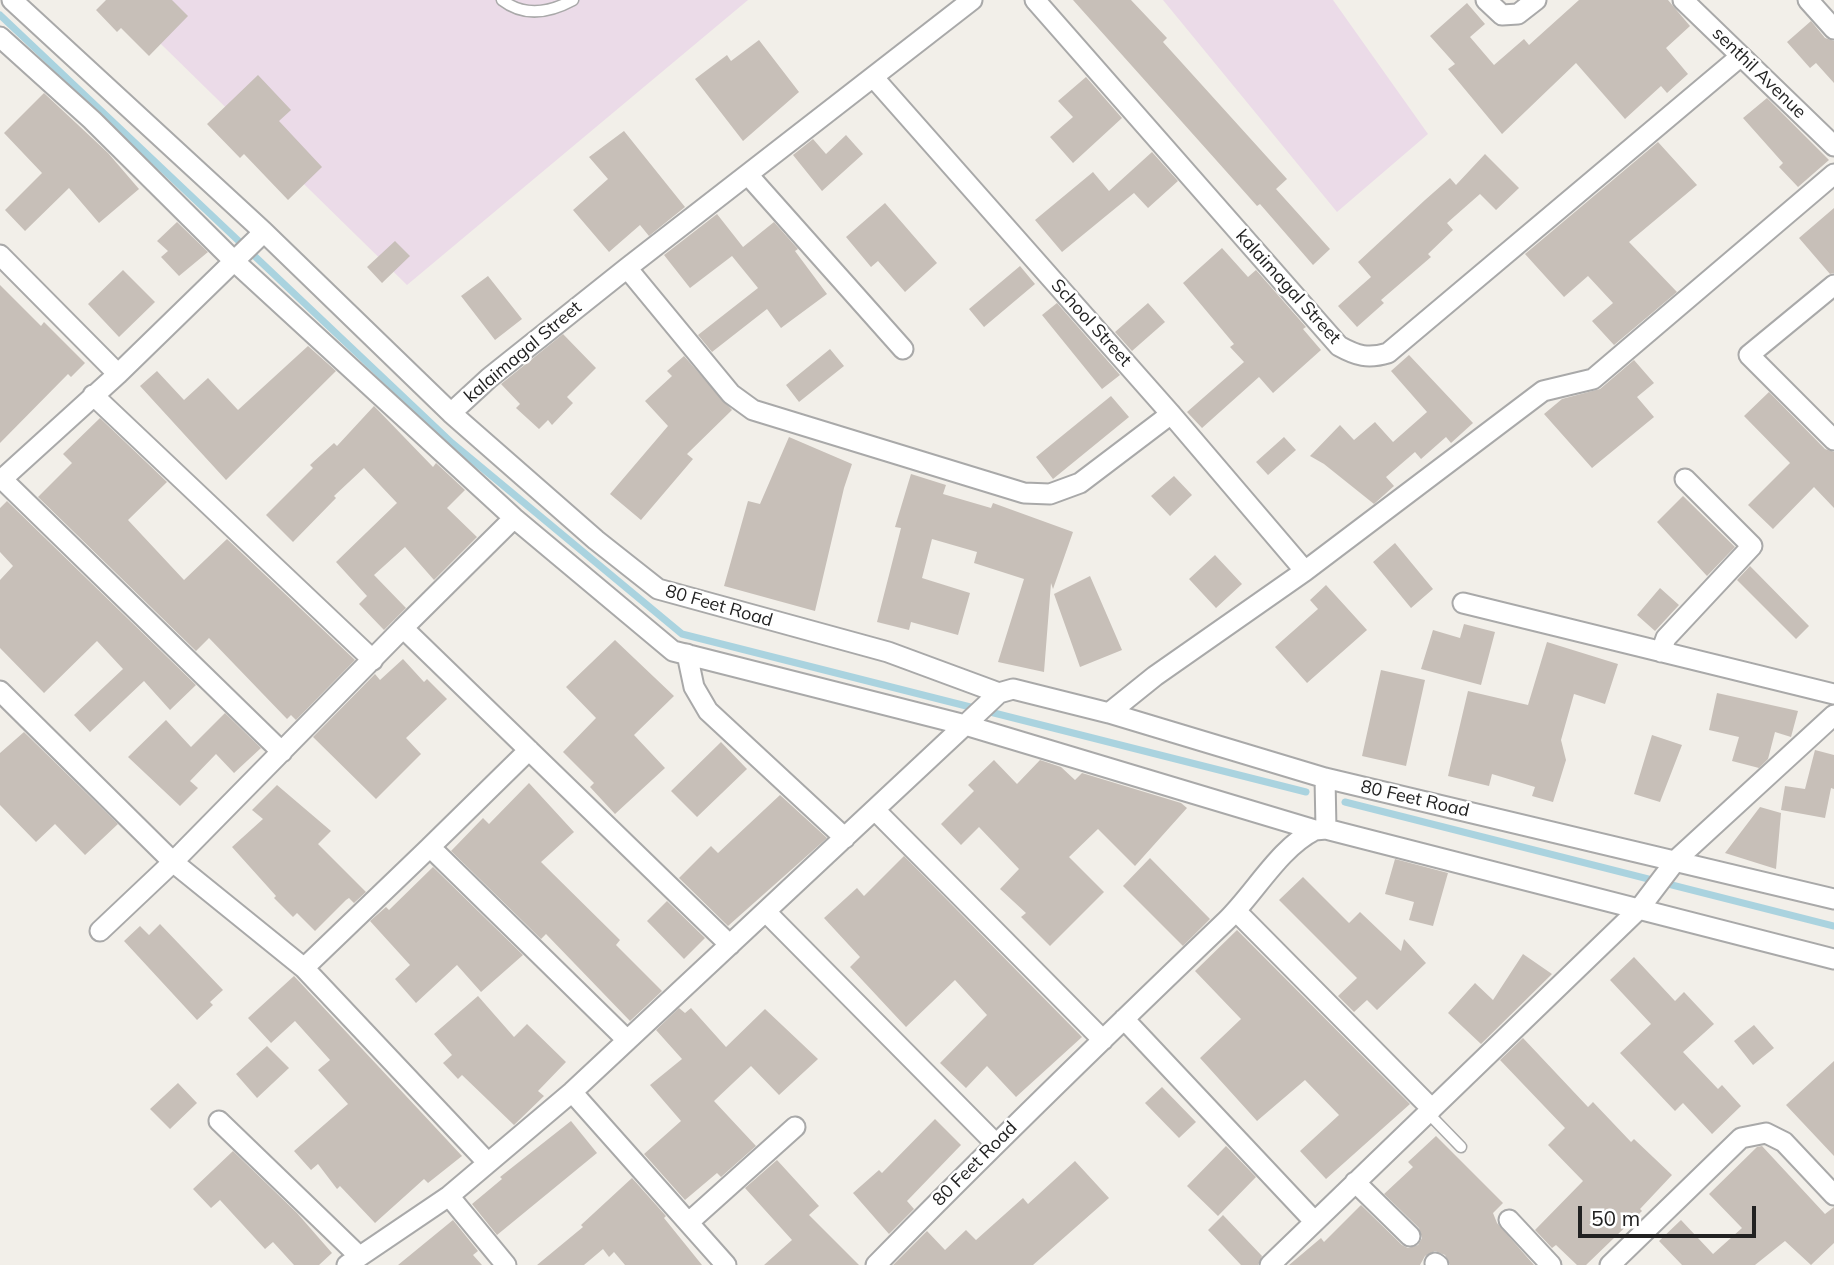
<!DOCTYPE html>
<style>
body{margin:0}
#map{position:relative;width:1834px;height:1265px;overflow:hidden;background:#f2efe9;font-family:Mulish,sans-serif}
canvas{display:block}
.scale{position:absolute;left:1578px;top:1206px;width:178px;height:32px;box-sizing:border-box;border:4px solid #222;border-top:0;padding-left:9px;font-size:21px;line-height:24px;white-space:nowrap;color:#222;-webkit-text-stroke:5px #fff;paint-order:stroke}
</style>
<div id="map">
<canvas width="1834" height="1265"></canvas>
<div class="scale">50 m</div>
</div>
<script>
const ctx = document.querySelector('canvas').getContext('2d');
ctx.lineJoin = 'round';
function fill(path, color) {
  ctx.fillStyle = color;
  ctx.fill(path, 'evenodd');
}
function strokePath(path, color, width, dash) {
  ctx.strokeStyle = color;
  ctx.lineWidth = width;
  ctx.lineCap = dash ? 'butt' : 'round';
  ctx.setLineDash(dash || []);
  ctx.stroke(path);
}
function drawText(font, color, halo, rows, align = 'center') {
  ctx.font = font + ' Mulish,sans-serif';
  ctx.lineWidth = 5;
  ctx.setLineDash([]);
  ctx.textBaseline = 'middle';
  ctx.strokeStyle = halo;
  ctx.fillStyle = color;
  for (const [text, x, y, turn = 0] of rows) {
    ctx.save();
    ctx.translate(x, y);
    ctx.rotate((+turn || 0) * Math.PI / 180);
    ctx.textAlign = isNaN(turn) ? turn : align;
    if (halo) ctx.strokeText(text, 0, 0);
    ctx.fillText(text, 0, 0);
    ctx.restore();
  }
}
fill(new Path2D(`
 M116 0H748L407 285Z
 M1163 0H1333L1428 134 1337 212Z`), '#ebdbe8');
strokePath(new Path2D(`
 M0 15 452 443 682 634 1306 792
 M1345 802 1834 926`), '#aad3df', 7);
fill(new Path2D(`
 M106 0H172L188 16 149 56 121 28 117 32 96 10Z
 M1073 0H1131L1167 38 1163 42 1287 179 1276 189 1330 249 1313 265 1260 204 1257 206 1233 179Z
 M1579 0H1668L1690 26 1666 48 1688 74 1667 93 1661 86 1625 119 1576 63 1502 134 1448 69 1455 64 1430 36 1467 3 1485 24 1470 37 1494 65 1524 39 1529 45Z
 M1811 21 1825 38 1834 41V83L1816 63 1810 68 1787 42Z
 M759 40 799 92 743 141 695 79 727 55 731 61Z
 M258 75 291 110 279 121 322 167 288 200 244 154 240 158 207 124Z
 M1086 77 1122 118 1073 163 1050 137 1073 117 1058 101Z
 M44 93 108 153 139 189 99 223 69 188 25 231 5 210 42 173 4 133Z
 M1767 98 1829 160 1798 187 1779 167 1783 163 1743 118Z
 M624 131 685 207 649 236 640 225 609 252 573 210 608 179 589 157Z
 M846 135 863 154 822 191 793 155 813 139 826 154Z
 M1658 142 1697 185 1629 242 1677 292 1614 345 1592 321 1613 303 1588 276 1564 297 1525 254Z
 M1152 152 1178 181 1148 208 1134 193 1062 252 1035 220 1093 172 1109 191Z
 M1485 154 1519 188 1496 210 1480 194 1447 223 1453 230 1428 254 1431 257 1381 300 1384 303 1357 327 1338 306 1371 277 1358 262 1425 200 1450 178 1456 185Z
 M885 203 937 263 905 292 878 261 871 267 846 237Z
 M1834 208V273L1830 274 1799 238Z
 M717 214 743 247 774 222 798 249 795 251 827 294 781 328 767 309 712 352 698 335 758 288 732 256 690 288 664 255Z
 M177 222 208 252 179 276 161 257 168 251 157 241Z
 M395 241 410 256 382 283 367 267Z
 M1222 248 1248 277 1256 270 1306 327 1303 329 1321 350 1273 393 1259 377 1202 428 1187 412 1244 362 1230 347 1234 344 1183 283Z
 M1020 266 1035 284 984 327 969 309Z
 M123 270 155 302 119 337 88 304Z
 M488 276 522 319 495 340 461 296Z
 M0 285 41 326 44 322 85 363 71 377 68 374 0 443Z
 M1057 303 1120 375 1102 389 1042 315Z
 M1148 303 1165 322 1132 351 1115 332Z
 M563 334 596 368 567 397 573 403 552 425 548 420 539 429 516 408 520 404 501 384Z
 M308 346 336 371 226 480 140 386 157 371 184 400 208 378 238 410Z
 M830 349 844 366 799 402 786 385Z
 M1409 355 1473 423 1451 443 1446 437 1421 459 1415 452 1386 477 1394 486 1374 504 1324 464 1310 456 1340 425 1354 440 1375 422 1393 442 1427 412 1391 371Z
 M684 356 732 410 687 454 693 459 641 520 610 494 668 426 645 401 672 376 667 371Z
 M1634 360 1654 383 1637 397 1654 417 1592 468 1544 414 1562 399 1600 389Z
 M1769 392 1825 449 1834 452V508L1814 487 1773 529 1748 505 1790 463 1744 416Z
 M1111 396 1129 417 1053 479 1036 457Z
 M374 406 433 467 436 463 465 490 447 508 477 537 434 580 405 547 374 575 406 608 384 630 359 604 367 596 336 562 397 503 364 468 334 496 336 498 293 542 266 515 313 468 310 465 334 443 337 446Z
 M100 418 167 482 128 520 184 580 227 539 355 660 296 720 291 715 287 719 209 638 196 651 38 497 72 463 63 454Z
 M789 437 852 464 844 488 815 611 724 586 748 501 760 504Z
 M1284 437 1296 450 1268 475 1256 462Z
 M911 474 946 485 943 494 991 508 993 503 1073 532 1053 589 1051 583 1044 672 998 662 1024 579 974 563 977 552 932 539 922 578 970 593 958 635 911 622 909 630 877 622 901 528 895 527Z
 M1174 476 1192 495 1170 516 1151 496Z
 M1683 496 1735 547 1707 576 1657 522Z
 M7 501 196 685 170 710 144 681 90 732 74 715 123 669 97 641 44 693 0 648V580L13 566 0 552V508Z
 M1395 543 1433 589 1411 608 1373 562Z
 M1215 555 1242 584 1216 608 1189 579Z
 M1750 566 1809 626 1796 639 1737 580Z
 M1090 576 1122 650 1080 667 1054 594Z
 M1326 585 1367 630 1307 683 1275 647 1318 609 1310 600Z
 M1660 588 1679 605 1655 631 1637 615Z
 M1464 624 1495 632 1481 685 1421 669 1433 630 1460 638Z
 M615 640 674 696 634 735 665 768 615 814 590 787 594 783 563 752 596 718 566 687Z
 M1547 642 1618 664 1605 704 1574 694 1561 740 1566 760 1553 802 1532 796 1535 787 1492 774 1489 786 1448 776 1468 691 1528 705Z
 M403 659 424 682 427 679 447 699 406 738 421 754 376 799 313 737 375 674 380 680Z
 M1381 670 1425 680 1406 766 1362 756Z
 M1717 693 1798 711 1791 737 1775 732 1768 759 1759 768 1732 761 1739 737 1709 730Z
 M225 713 261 748 234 773 216 754 190 781 198 788 180 806 128 757 166 720 191 747Z
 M24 732 118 824 85 855 55 824 36 842 0 805V753Z
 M1652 735 1682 745 1660 802 1634 794Z
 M721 742 747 769 697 817 671 791Z
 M1815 750 1834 755V789L1831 788 1825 818 1781 810 1785 786 1805 789Z
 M994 760 1017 784 1040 760 1061 767 1075 780 1082 773 1181 803 1187 808 1135 866 1098 829 1069 857 1104 892 1050 946 1021 917 1026 913 1000 889 1019 869 979 827 961 845 941 824 974 791 968 785Z
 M529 783 574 832 541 862 620 940 616 945 662 991 630 1021 546 934 541 939 451 851 483 818 489 824Z
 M277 785 331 831 318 844 366 892 354 903 349 898 346 900 315 931 297 913 293 917 274 898 276 896 232 847 263 819 252 810Z
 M780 795 827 838 728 926 679 878 711 846 718 853Z
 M1760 807 1781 813 1776 869 1725 853Z
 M904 856 1082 1037 1016 1097 987 1066 966 1088 940 1063 987 1015 955 980 906 1027 850 967 860 957 824 918 857 888 864 896Z
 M1150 858 1210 919 1183 946 1123 886Z
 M1395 859 1448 873 1433 926 1409 920 1414 902 1385 894Z
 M433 867 523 955 481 992 457 965 416 1003 395 979 410 965 370 921 386 907 389 910Z
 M1303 877 1349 923 1360 912 1401 951 1404 939 1426 963 1377 1010 1367 1000 1354 1012 1338 996 1357 978 1279 900Z
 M667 901 705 938 684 959 647 921Z
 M160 924 223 990 210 1002 213 1005 197 1020 124 941 140 926 149 935Z
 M1237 930 1410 1104 1326 1179 1300 1151 1339 1115 1305 1080 1257 1121 1200 1058 1241 1019 1195 971Z
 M1523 954 1552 974 1481 1044 1448 1013 1475 983 1493 1000Z
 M1634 957 1675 1001 1684 992 1714 1024 1683 1052 1718 1089 1722 1085 1741 1106 1712 1134 1683 1103 1675 1111 1620 1053 1651 1024 1610 980Z
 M294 976 462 1156 428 1183 424 1179 375 1223 340 1186 337 1189 318 1164 311 1170 294 1151 348 1104 318 1070 330 1060 295 1021 271 1043 248 1018Z
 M478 996 514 1037 527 1024 566 1062 538 1091 544 1096 514 1125 462 1075 458 1079 443 1063 452 1055 434 1034Z
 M679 1008 685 1013 691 1008 726 1047 765 1009 818 1059 779 1095 751 1066 714 1101 756 1146 721 1177 717 1173 685 1200 644 1154 681 1121 650 1085 682 1059 656 1030Z
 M1754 1025 1774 1048 1753 1065 1734 1041Z
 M1523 1038 1588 1107 1593 1102 1631 1142 1634 1139 1672 1175 1640 1209 1642 1211 1586 1265H1577L1556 1245 1552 1248 1535 1230 1583 1181 1548 1145 1565 1128 1500 1060Z
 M267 1046 289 1068 257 1098 236 1074Z
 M1834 1061V1156L1786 1105Z
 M178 1083 197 1103 170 1129 150 1109Z
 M1162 1087 1196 1122 1179 1138 1145 1103Z
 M935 1119 961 1145 907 1201 914 1209 889 1234 853 1193 879 1170 882 1173Z
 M571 1121 597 1153 497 1235 472 1204 502 1179 500 1177Z
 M1436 1136 1503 1203 1493 1213 1497 1223 1534 1265H1450L1445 1255 1435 1251 1425 1256 1420 1265H1289L1321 1238 1324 1242 1361 1205 1402 1245 1408 1248 1418 1245 1422 1238 1419 1228 1384 1194 1413 1167 1408 1162Z
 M1226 1146 1256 1177 1218 1216 1187 1186Z
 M1762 1146 1825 1214 1834 1207V1243L1811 1265 1785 1241 1755 1265H1682L1659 1241 1681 1220 1713 1254 1742 1228 1709 1194 1757 1147Z
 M233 1151 297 1213 332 1253 319 1265H294L273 1242 265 1249 220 1200 211 1208 193 1189Z
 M777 1160 819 1206 809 1215 859 1265H764L792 1240 745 1188Z
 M1075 1161 1109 1198 1033 1265H893L927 1231 945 1250 966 1230 976 1240 1023 1198 1028 1204Z
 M632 1178 666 1216 664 1218 702 1265H625L614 1252 609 1257 603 1249 584 1265H537L583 1227 581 1225Z
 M1223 1215 1262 1256 1258 1265H1241L1208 1230Z
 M453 1220 478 1251 473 1255 482 1265H398Z`), '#c7bfb8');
const service = new Path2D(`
 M502 0C524 17 549 13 573 0
 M1428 1113 1461 1147`);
const minor = new Path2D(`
 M12 0 264 232 451 413 596 540 658 589 888 652 999 693
 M1035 0 1339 346C1357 356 1368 359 1388 353L1741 56
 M1486 0 1502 15 1518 14 1536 0
 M1683 0 1834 146
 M1808 0 1834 29
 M0 37 92 120 234 261 514 518 673 651 965 725 999 693 1013 689 1109 713 1325 778 1834 899
 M874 78 1171 414 1305 571
 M749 176 903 349
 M0 255 118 374
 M627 268 731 394 753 410 1024 493 1050 494 1080 483 1171 414
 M1834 285 1749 355 1834 440
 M93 395 373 660
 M451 413 489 378 627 268 972 0
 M2 479 282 752
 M0 481 118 374 264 232
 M514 518 403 628 730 945
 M1463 603 1834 694
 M1661 652 1666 638 1752 546 1685 479
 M687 654 694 687 708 711 845 838
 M0 691 173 862 304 968 487 1162
 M1109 713 1155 676 1305 571 1543 391 1593 379 1834 174
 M1325 778 1326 829
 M875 810 1103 1040
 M430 847 529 750
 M1236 911 1432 1109
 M766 912 995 1143
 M100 931 173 862 403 628
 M304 968 430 847 626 1039
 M1124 1019 1314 1221
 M572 1092 726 1265
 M219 1121 359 1256
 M1355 1182 1410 1236
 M449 1196 506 1265
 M1509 1220 1551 1265
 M689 1222 795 1127
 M1435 1263 1438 1265
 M347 1265 449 1196 572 1092 965 725 1315 830 1326 829 1834 959
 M876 1265C990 1148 1108 1034 1226 921 1255 893 1279 848 1315 830
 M1270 1265 1639 909 1677 859 1834 715
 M1610 1265 1741 1138 1766 1133 1784 1142 1834 1195`);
strokePath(service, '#a9a9a9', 13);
strokePath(minor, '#a9a9a9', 23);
strokePath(service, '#fff', 10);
strokePath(minor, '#fff', 19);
drawText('18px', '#222', '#fff', [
 ["senthil Avenue",1759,73,44],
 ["kalaimagal Street",1288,287,48],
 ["School Street",1091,323,48],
 ["kalaimagal Street",523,352,-40],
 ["80 Feet Road",719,606,16],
 ["80 Feet Road",1415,799,13],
 ["80 Feet Road",975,1164,-45]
]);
</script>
